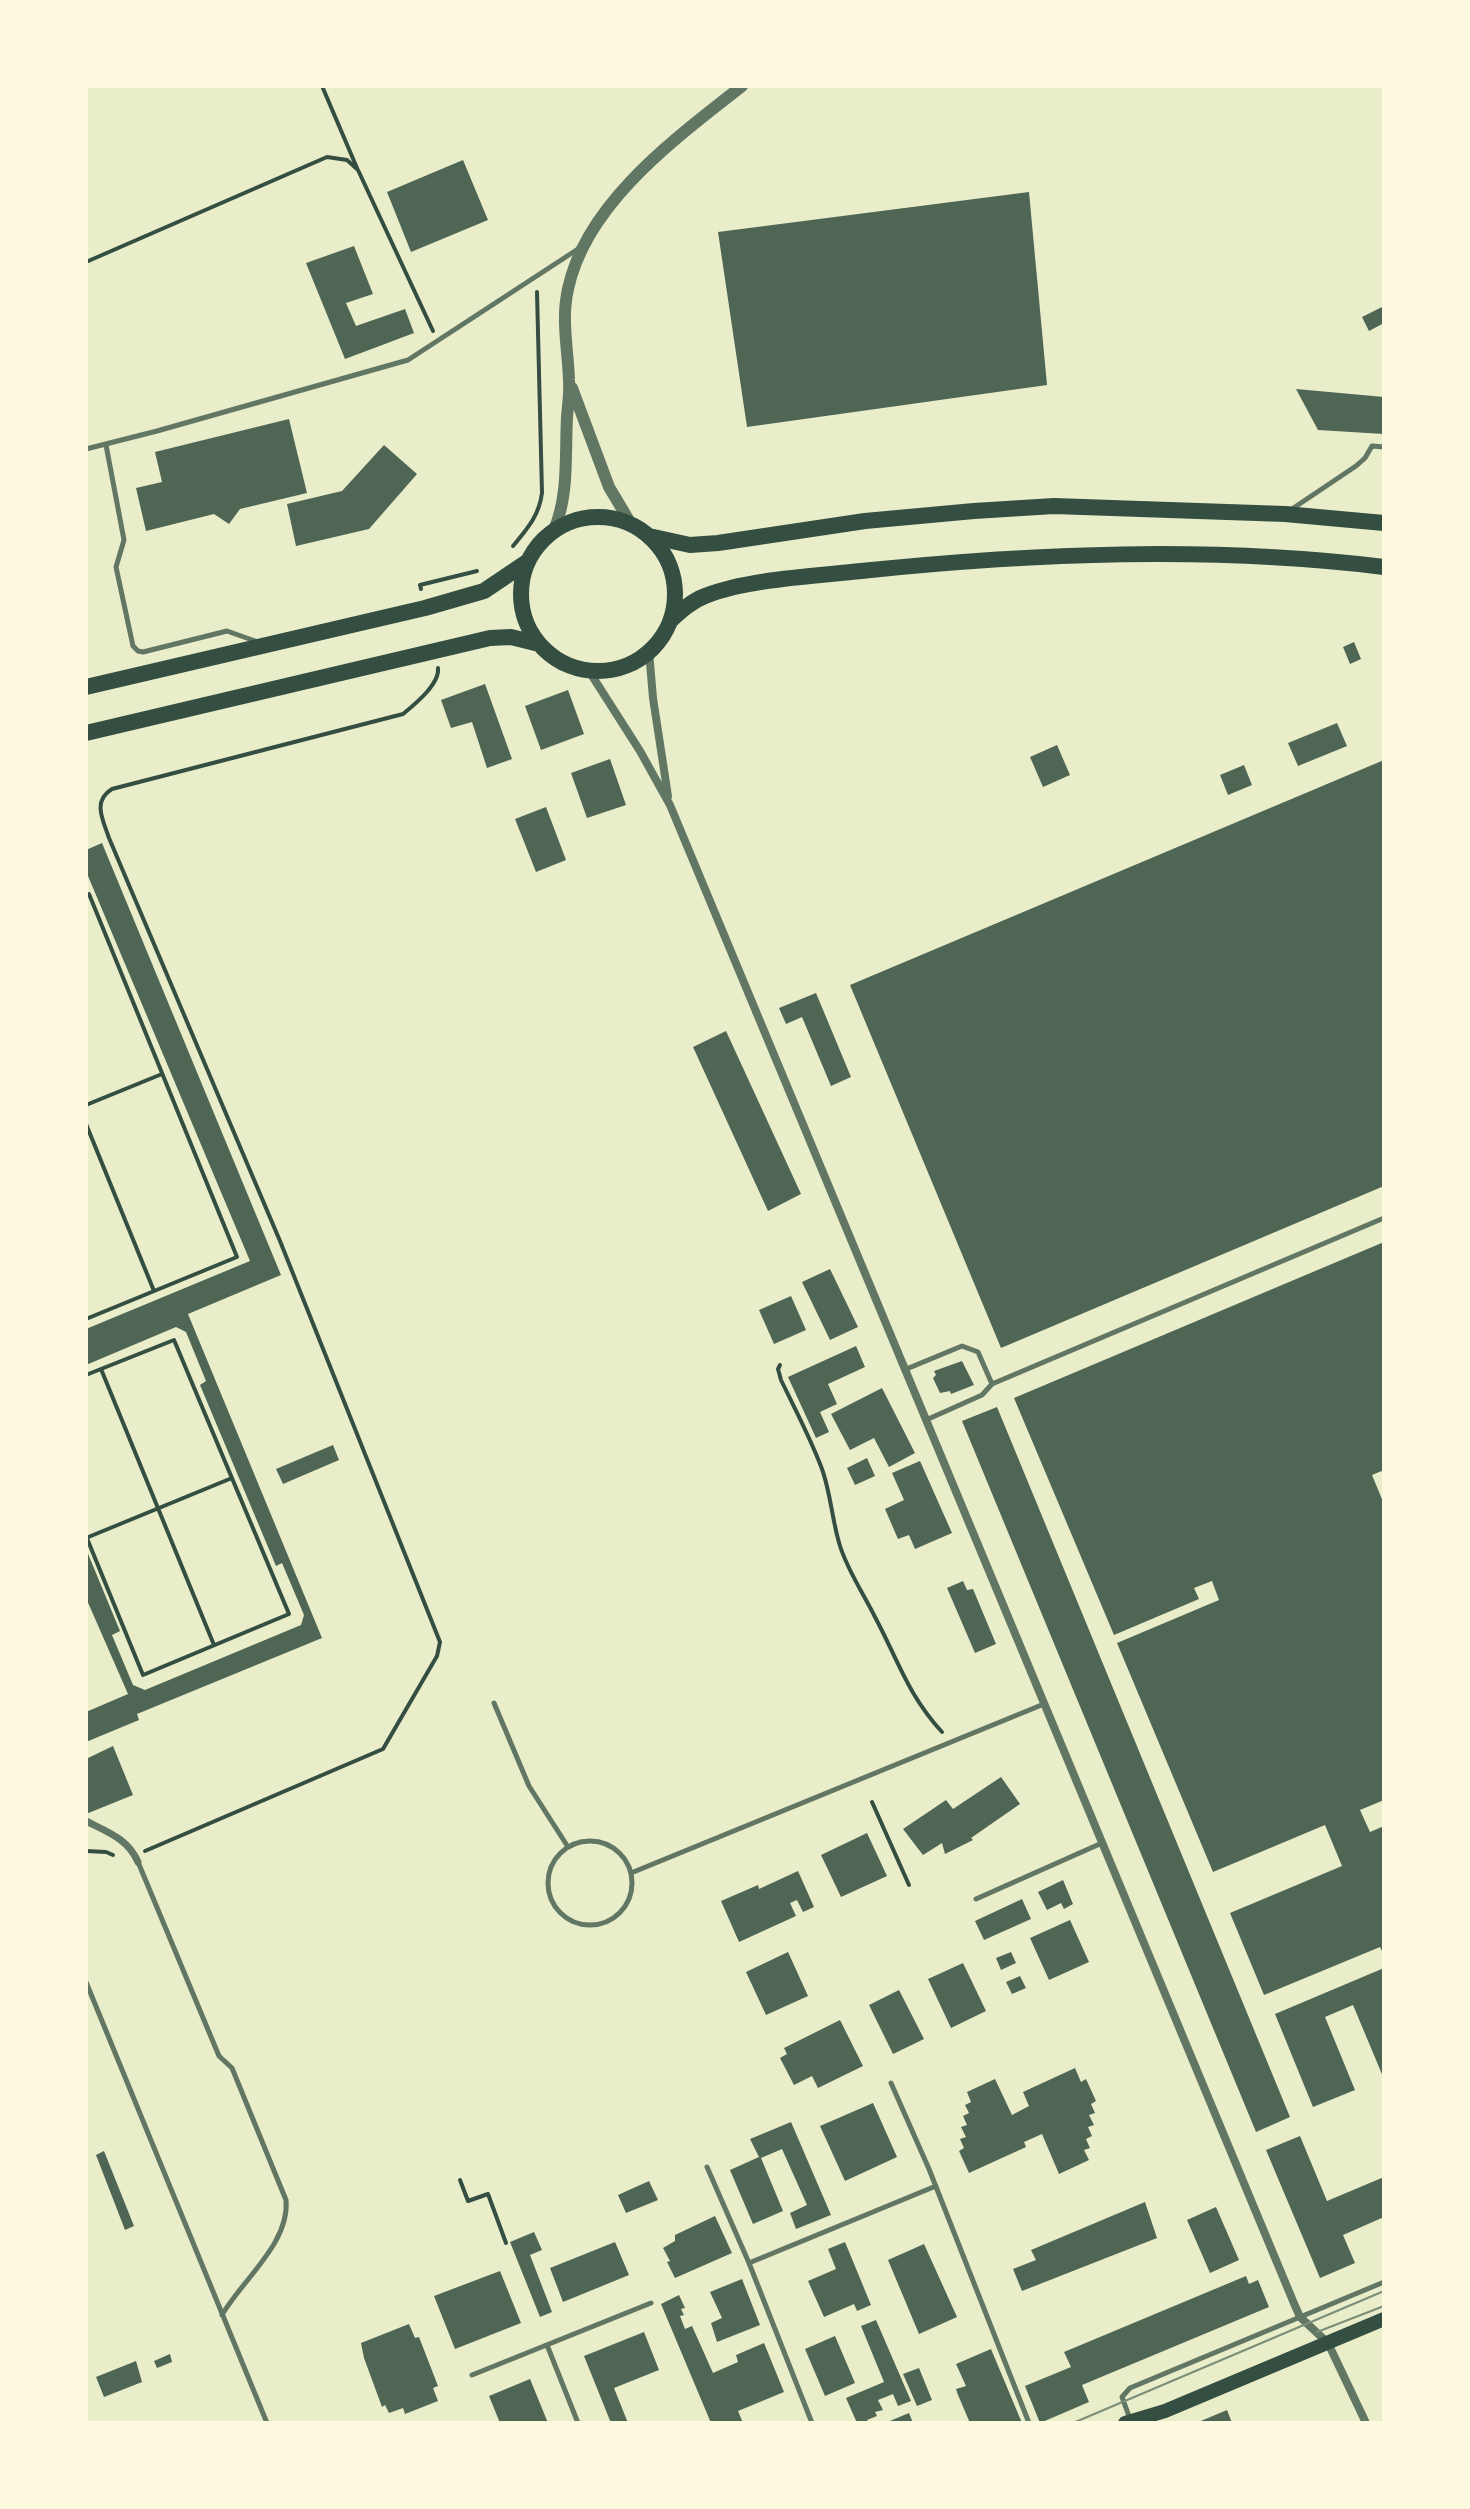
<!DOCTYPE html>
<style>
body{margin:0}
#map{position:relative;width:1470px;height:2509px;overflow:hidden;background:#e9edc9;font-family:"Archivo Narrow",sans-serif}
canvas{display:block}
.frame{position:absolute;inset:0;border:88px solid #fefae0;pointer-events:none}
</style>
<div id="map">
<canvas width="1470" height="2509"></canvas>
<div class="frame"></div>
</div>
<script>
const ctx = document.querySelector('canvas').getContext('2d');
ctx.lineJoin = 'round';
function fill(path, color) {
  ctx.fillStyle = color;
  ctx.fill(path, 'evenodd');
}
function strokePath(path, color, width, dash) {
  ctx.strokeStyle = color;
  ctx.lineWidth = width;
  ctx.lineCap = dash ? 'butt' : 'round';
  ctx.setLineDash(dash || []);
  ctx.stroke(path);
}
fill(new Path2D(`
 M463 160 488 220 411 252 387 192Z
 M1029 192 1047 385 747 427 718 232Z
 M354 246 373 294 346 303 356 326 405 309 414 333 345 359 306 263Z
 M1384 306V323L1369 331 1362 317Z
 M1296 389 1384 397V434L1318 430Z
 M289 419 307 493 240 509 229 524 214 514 146 531 136 488 162 482 155 452Z
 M384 445 417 474 369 529 296 546 287 504 342 491Z
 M1354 642 1361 659 1350 664 1343 647Z
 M485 684 512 759 487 768 472 722 451 728 441 700Z
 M568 690 584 734 541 750 525 706Z
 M1337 723 1347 746 1298 766 1288 743Z
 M1057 745 1070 775 1043 787 1030 757Z
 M610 759 626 805 587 818 571 773Z
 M1384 760V1186L1001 1348 850 985Z
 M1244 765 1252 785 1228 795 1220 775Z
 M546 807 566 860 536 872 515 819Z
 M102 843 281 1275 188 1314 322 1638 137 1714 139 1720 86 1742V1712L128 1694 86 1598V1549L120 1631 112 1635 133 1685 145 1690 301 1625 304 1615 282 1563 276 1566 200 1385 206 1381 186 1332 176 1327 86 1365V1329L250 1261 88 876 86 877V850Z
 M816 993 851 1077 831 1086 802 1017 786 1024 779 1008Z
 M726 1031 801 1194 768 1211 693 1047Z
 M1384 1242V1470L1372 1475 1384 1504V1800L1360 1810 1370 1832 1384 1826V1955L1380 1947 1264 1995 1230 1913 1342 1866 1325 1825 1213 1872 1117 1643 1219 1600 1212 1581 1194 1588 1199 1599 1114 1635 1014 1398Z
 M830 1269 858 1327 830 1340 802 1282Z
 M791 1296 806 1330 774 1344 759 1310Z
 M856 1346 865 1367 828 1384 837 1404 820 1412 829 1432 816 1438 788 1377Z
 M962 1361 974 1385 951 1394 950 1391 940 1393 933 1378 936 1375 934 1371Z
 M882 1388 915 1453 889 1467 874 1438 850 1450 831 1414Z
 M997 1407 1290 2117 1256 2132 962 1421Z
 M333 1445 339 1460 283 1484 276 1469Z
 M867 1458 875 1476 855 1485 847 1468Z
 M920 1461 952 1533 915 1549 909 1535 898 1539 885 1509 904 1500 892 1473Z
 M963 1581 967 1590 973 1589 996 1644 975 1653 947 1588Z
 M113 1746 133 1795 86 1814V1759Z
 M1001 1777 1020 1804 971 1838 973 1840 945 1854 942 1843 923 1855 903 1829 946 1800 953 1809Z
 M867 1833 887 1876 841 1897 821 1855Z
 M798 1871 814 1907 803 1912 797 1900 790 1903 796 1916 739 1942 721 1901 758 1885 759 1889Z
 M1063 1880 1073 1904 1064 1909 1061 1903 1047 1910 1038 1892Z
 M1022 1899 1031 1919 984 1940 975 1921Z
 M1070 1920 1089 1962 1049 1980 1030 1938Z
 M788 1952 808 1996 766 2015 746 1972Z
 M1011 1952 1016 1963 1001 1970 996 1958Z
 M963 1963 986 2011 951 2028 928 1979Z
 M1384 1968V2079L1353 2005 1325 2017 1355 2090 1313 2107 1275 2014Z
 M1020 1976 1026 1988 1012 1994 1006 1982Z
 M899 1990 924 2039 893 2054 869 2005Z
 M840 2020 863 2066 818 2088 812 2076 794 2085 780 2058 787 2054 784 2048Z
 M1075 2068 1081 2082 1086 2079 1096 2101 1091 2104 1095 2113 1089 2115 1094 2125 1088 2127 1092 2136 1086 2139 1090 2148 1084 2150 1089 2160 1059 2174 1042 2134 1024 2142 1026 2147 969 2173 959 2151 964 2148 960 2139 966 2137 961 2127 967 2125 963 2116 969 2113 965 2105 971 2102 967 2092 995 2079 1012 2115 1029 2106 1023 2092Z
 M873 2103 897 2157 845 2181 820 2126Z
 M791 2122 831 2215 796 2229 790 2213 807 2205 782 2149 761 2158 783 2211 753 2224 730 2170 759 2157 750 2139Z
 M1300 2136 1327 2201 1384 2177V2217L1343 2235 1355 2263 1320 2278 1266 2150Z
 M104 2151 134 2226 125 2230 96 2155Z
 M649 2181 658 2200 626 2213 618 2195Z
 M1145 2202 1157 2238 1022 2291 1013 2269 1036 2260 1031 2250Z
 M1216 2207 1239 2260 1210 2273 1187 2220Z
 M715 2216 732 2253 675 2278 667 2262 670 2261 663 2248 675 2241V2235Z
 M534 2232 542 2250 530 2255 552 2312 540 2317 510 2242Z
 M615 2242 629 2275 563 2302 550 2268Z
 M845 2242 871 2305 857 2311 854 2304 824 2317 808 2281 836 2269 828 2249Z
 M924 2244 957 2317 919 2334 888 2260Z
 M500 2271 521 2323 455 2349 434 2296Z
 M1246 2276 1249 2284 1258 2280 1269 2307 1082 2385 1089 2402 1040 2423 1025 2386 1071 2367 1064 2352Z
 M742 2279 760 2325 717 2342 711 2323 722 2318 710 2292Z
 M679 2295 685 2308 681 2309 684 2315 680 2316 685 2329 692 2326 713 2373 738 2362 736 2355 764 2343 784 2392 738 2411 743 2423H711L661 2304Z
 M876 2320 911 2401 898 2406 893 2394 878 2400 883 2410 875 2412 877 2416 867 2420 869 2423H857L846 2398 884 2382 861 2326Z
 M409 2324 415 2338 419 2337 438 2386 433 2388 438 2401 405 2414 403 2408 389 2413 385 2405 382 2407 364 2358 361 2343Z
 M644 2332 659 2370 614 2388 628 2423H611L584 2356Z
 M835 2336 855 2383 825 2396 805 2349Z
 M991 2349 1022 2423H970L958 2395 956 2389 966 2386 956 2364Z
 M170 2354 172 2362 157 2368 154 2361Z
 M136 2361 142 2382 104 2397 96 2377Z
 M919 2368 932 2400 917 2406 903 2374Z
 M530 2379 548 2423H500L489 2396Z
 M1227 2410 1232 2423H1196Z
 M909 2413 913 2423H885Z`), '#4f6655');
strokePath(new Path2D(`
 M322 86 357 168
 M86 262 327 157 347 160 358 170 433 331
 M513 546C527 529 539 516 542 493L537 292
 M421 589 420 585 477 571
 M86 896 89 894 237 1257 86 1319
 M86 1105 162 1074
 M86 1124 154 1291
 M780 1365 778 1369 781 1380C795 1409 811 1439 822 1469 831 1494 832 1521 840 1546 848 1571 863 1593 875 1617 898 1660 908 1695 942 1732
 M86 1375 101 1369 214 1645
 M86 1536 143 1675 289 1614 174 1340 101 1369
 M86 1538 232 1478
 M872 1802 909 1885
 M86 1851 106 1852 113 1855
 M145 1851 383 1749 437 1656 440 1642 280 1241 109 838C103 820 92 801 112 789L403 714C415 704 440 684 438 668
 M460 2180 468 2201 488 2194 506 2243`), '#344e41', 4);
strokePath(new Path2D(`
 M106 445 124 540 116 567 133 646 138 651 143 652 227 631 258 642
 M86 449 157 431 408 360 578 249
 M1292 509 1356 466 1365 458 1372 446 1384 447
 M904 1370 962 1346 978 1352 992 1384
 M926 1420 982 1395 992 1384 1384 1218
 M494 1703 529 1786 568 1847
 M548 1883a42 42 0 1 1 84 0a42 42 0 1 1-84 0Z
 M138 1862 219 2056 232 2068 286 2200C290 2243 242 2280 222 2315
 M631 1873 1044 1704
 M976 1899 1102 1843
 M86 1982 267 2423
 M891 2083 929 2169 1029 2423
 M707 2167 749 2263 812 2423
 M749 2263 936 2186
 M547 2345 578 2423
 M472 2375 651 2303
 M1130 2419 1122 2397 1130 2388 1384 2282`), '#617663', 5);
strokePath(new Path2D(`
 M86 1821C108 1832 128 1839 138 1862`), '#617663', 7);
strokePath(new Path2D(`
 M649 651 653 698 668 796
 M589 671 640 751 670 805 1293 2301 1300 2317 1328 2343 1366 2423`), '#617663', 8);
strokePath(new Path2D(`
 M572 388 609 487 631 524
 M554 530C569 495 565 454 567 417 568 405 570 392 569 380 568 349 561 320 568 289 586 203 676 138 742 86`), '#617663', 12);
strokePath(new Path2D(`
 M1125 2423 1165 2411 1384 2319`), '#344e41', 14);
strokePath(new Path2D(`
 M521 594a77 77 0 1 1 154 0a77 77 0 1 1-154 0Z
 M649 536 690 545 718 543 865 521 974 511 1054 506 1285 514 1384 523
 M671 620C682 610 692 601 705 596 747 579 816 576 861 571 1035 553 1211 546 1384 567
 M86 687 425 608 484 591 527 562
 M86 733 490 638 511 637 539 644`), '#344e41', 16);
strokePath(new Path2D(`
 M1317 2332 1384 2306
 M1073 2423 1384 2291`), '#7c8e77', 2);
</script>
